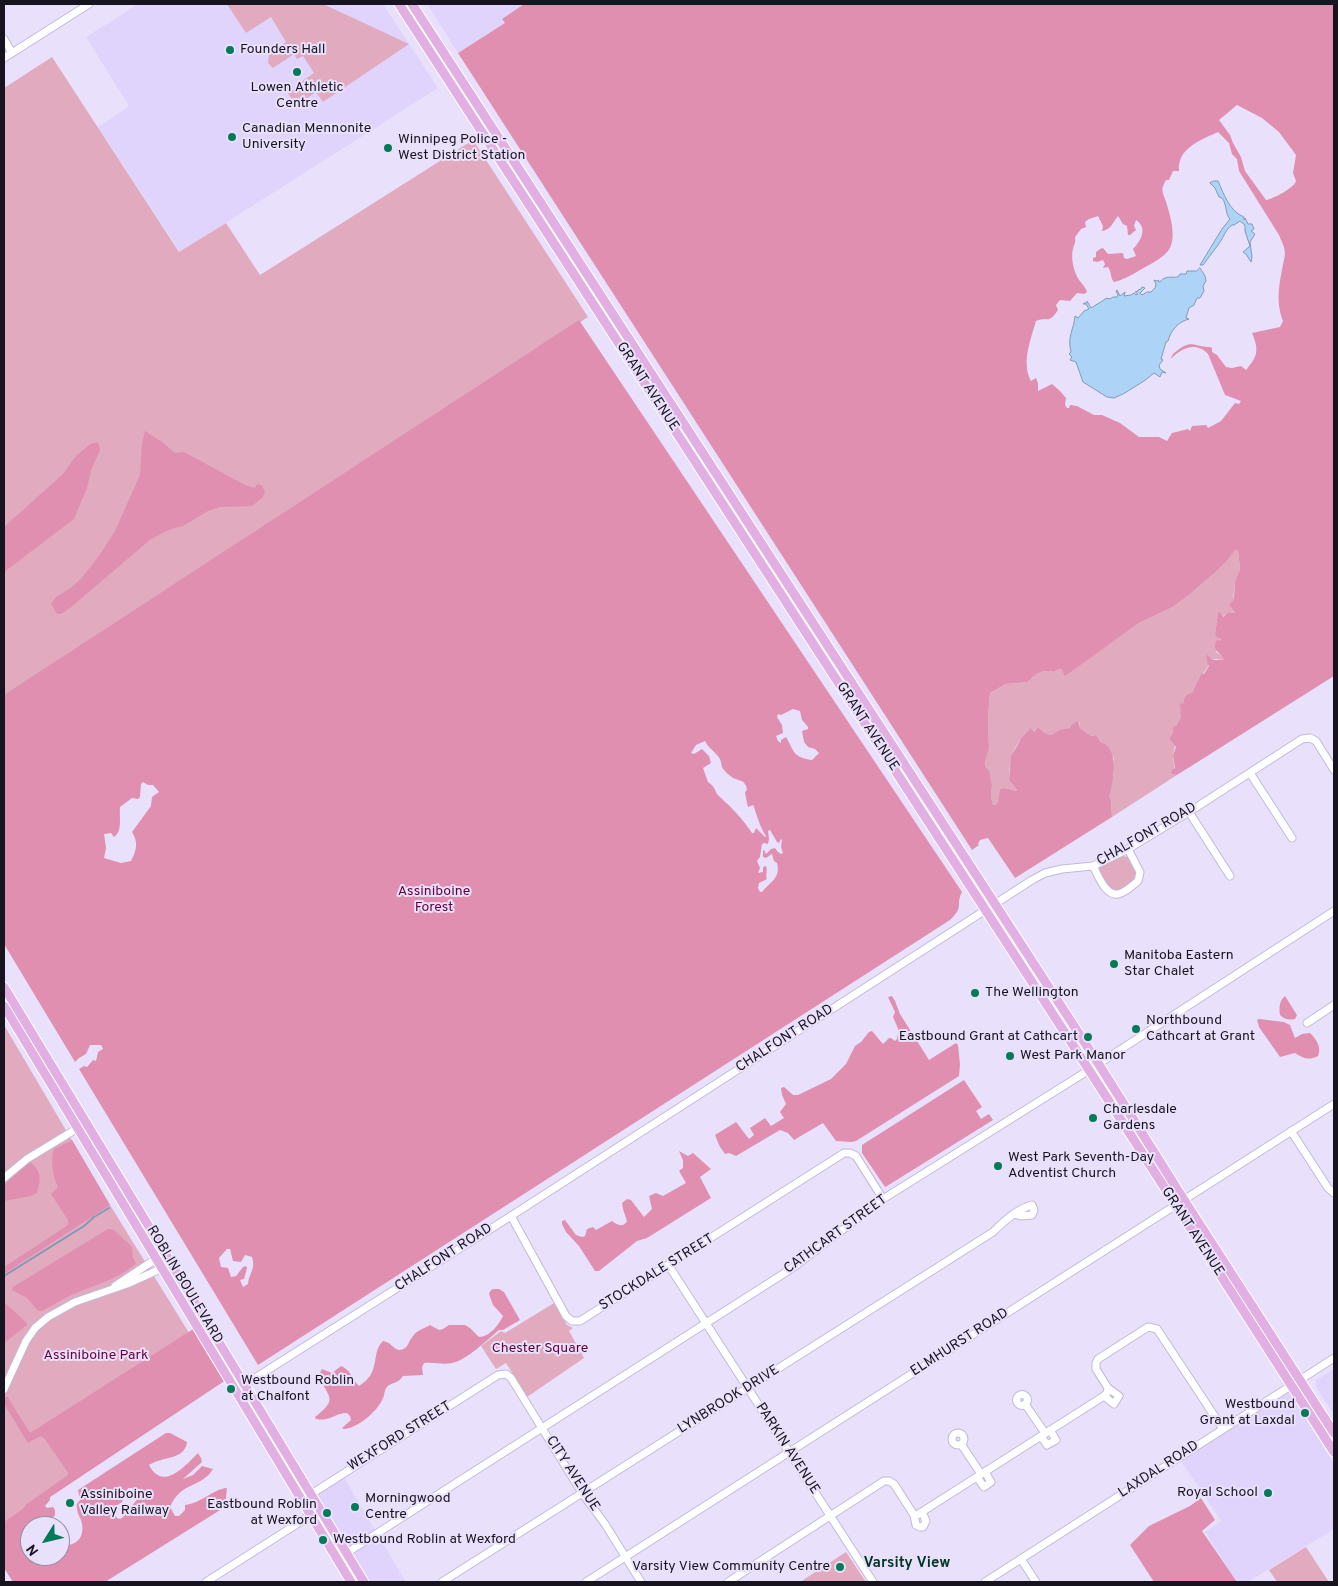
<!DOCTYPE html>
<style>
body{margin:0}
#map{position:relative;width:1338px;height:1586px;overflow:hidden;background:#e9e1fb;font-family:Overpass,sans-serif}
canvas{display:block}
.frame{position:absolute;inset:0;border:5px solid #18141f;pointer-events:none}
.north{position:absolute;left:20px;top:1516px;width:50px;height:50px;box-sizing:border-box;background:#e9e1fb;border:1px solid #958fa3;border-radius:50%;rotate:234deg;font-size:14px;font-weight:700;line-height:20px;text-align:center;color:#18141f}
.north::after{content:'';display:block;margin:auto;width:18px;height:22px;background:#037b58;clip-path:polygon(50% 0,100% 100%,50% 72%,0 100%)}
</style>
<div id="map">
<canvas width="1338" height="1586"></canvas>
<div class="frame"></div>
<div class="north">N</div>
</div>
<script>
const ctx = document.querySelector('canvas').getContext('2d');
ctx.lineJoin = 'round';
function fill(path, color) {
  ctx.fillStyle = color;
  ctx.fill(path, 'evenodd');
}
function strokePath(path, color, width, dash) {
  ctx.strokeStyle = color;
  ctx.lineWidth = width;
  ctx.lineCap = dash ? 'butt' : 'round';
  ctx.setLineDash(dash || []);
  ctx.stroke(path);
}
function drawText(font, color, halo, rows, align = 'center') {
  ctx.font = font + ' Overpass,sans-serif';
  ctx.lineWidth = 4;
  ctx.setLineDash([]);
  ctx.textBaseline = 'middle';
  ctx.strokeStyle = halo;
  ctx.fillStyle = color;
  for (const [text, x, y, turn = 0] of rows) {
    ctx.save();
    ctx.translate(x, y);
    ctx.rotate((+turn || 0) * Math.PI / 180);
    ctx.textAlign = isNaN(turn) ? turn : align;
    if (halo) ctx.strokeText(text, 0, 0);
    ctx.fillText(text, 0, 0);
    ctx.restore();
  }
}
fill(new Path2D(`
 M138 4H383L438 88 180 252 98 127 129 106 86 37Z
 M427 4H524L502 19 505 23 458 53Z
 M1334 1369V1415L1316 1387V1380Z
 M1289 1392 1334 1464V1529L1248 1582H1237L1205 1532 1221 1521 1181 1461Z
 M343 1476 406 1582H365L313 1495Z`), '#e1d4fc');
fill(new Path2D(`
 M227 4H323L409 44 323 102 316 92 296 106 288 93 299 86 298 84 314 73 303 56 297 59 294 54 273 68 268 63 269 53 286 42 271 17 246 33Z
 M52 57 179 252 226 223 260 275 473 140 588 317 4 696V88Z
 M1235 549 1238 550 1240 569 1235 581 1233 601 1235 612 1234 613 1228 612 1222 617 1218 613 1215 634 1220 638 1221 641 1216 652 1225 658 1223 660 1215 659 1213 660 1208 655 1209 665 1203 674H1201L1192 693 1183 705 1181 717 1169 739 1175 746 1173 755 1175 774 1177 775 1112 817 1111 801 1108 796 1114 774V758L1096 735 1091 736 1080 728 1079 722 1071 725 1070 728 1051 735 1045 733 1038 727C1033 734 1024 736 1019 742 1011 751 1009 768 1009 780L1017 790 1016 791 1005 788 1000 789 997 804 993 805 991 797 992 785 985 762 989 747 988 718 990 693 1006 684 1028 682C1035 674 1043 669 1054 672L1057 670 1061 669 1065 675 1139 623 1173 607 1189 595 1218 570 1227 561Z
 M1120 856C1134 855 1138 868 1137 880 1113 895 1114 896 1098 872L1100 867Z
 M4 1025 110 1205 220 1383 4 1528Z
 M554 1303 567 1325 573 1328 569 1331 584 1358 527 1397 506 1363 496 1369 481 1346 501 1331 505 1333Z
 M1306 1547 1329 1582H1277L1269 1570Z
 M846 1552 866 1582H800Z`), '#e1aabf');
fill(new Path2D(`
 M524 4H1334V676L1177 775 1171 773 1172 770 1175 768 1173 755 1176 747 1169 739 1173 732V727L1176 726 1181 717 1180 704 1182 703 1184 704V699L1188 694 1192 693 1201 674H1204L1209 666 1207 661 1206 656 1208 655 1213 660H1223L1224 659C1219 651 1211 650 1217 640L1221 641 1220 638H1217L1215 634 1218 613 1220 612 1223 617 1228 612 1234 613 1235 612 1229 605 1233 601 1234 597 1235 581 1240 569 1238 550H1235L1227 561 1218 570 1189 595 1173 607 1139 623 1065 676 1061 669 1057 670 1054 672C1043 669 1035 674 1028 682L1006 684 990 693 988 718 989 748 985 762 986 767 989 771 992 785 991 797 993 805 997 804 1000 789 1005 788 1016 791 1017 790 1009 780 1011 756 1021 739 1029 730 1030 728 1034 732 1038 727 1045 733 1051 735 1060 730 1070 728 1071 725 1078 721 1080 728 1091 736 1096 735 1101 742C1120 750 1114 780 1109 796L1111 801 1112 817 1015 878 988 838 980 840 978 844 979 845 972 850 458 53 505 23 502 19ZM1237 105 1262 118 1279 132 1296 155 1293 173 1296 181C1294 188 1273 199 1266 200L1245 171 1241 157 1233 143 1230 135 1219 120ZM1218 132 1229 143 1232 154 1237 159 1239 171 1279 235 1284 247 1285 254C1281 278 1274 298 1283 321L1280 327 1252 333C1259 350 1258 356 1246 370L1241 366 1232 368 1226 367 1217 355 1212 352V348L1210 347C1196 347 1191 339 1178 350 1174 353 1172 354 1171 359 1181 348 1196 341 1208 354L1225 395 1241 401 1239 404 1235 403 1221 421 1208 428 1206 425 1192 426 1190 431 1188 429 1172 433 1167 441 1159 437H1139L1120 423 1102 415H1094L1077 406 1070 405 1069 408H1067L1065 405 1066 398 1060 391 1052 384 1038 391V383L1036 378 1031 381C1021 362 1031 339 1036 321 1048 316 1048 325 1058 310L1056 305 1060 300 1070 301 1077 293 1084 294 1087 292C1085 285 1078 281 1076 274 1073 268 1071 256 1073 249 1074 244 1076 244 1075 237L1081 229 1086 227 1085 222 1089 219 1098 216 1103 226 1102 231C1111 230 1113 222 1118 216L1123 224 1127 226 1128 235H1130L1136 230 1134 226 1136 220C1148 228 1141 241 1133 249L1136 256 1127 259 1124 258 1123 253 1108 254 1103 248 1100 249 1096 252V257L1093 258V261L1097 262 1103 260 1105 264 1103 268 1108 267C1112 273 1110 278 1114 282 1126 279 1138 271 1149 265 1156 261 1163 257 1168 251 1177 240 1171 218 1167 205 1164 193 1159 192 1166 180H1169L1173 171H1179C1177 148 1201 140 1218 132Z
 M579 320 962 892C955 905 965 906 950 920L258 1365 79 1069 84 1066 87 1067 93 1060 96 1061 98 1052 103 1049 101 1045H90L86 1054 79 1058 75 1062 4 944V695ZM793 709 800 711 802 720 808 727V729L802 731 804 742 808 747 815 749 819 753 812 760C792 757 795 752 786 737L781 740V743L778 741 776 736 783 733 782 725 777 717 778 714 781 715ZM705 741C708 748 716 752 720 759 721 761 721 764 722 767 723 770 730 776 733 778 740 781 745 780 747 789L745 793 748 807 753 805 754 807C757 816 760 827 766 836L765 837 756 828 754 833H752C742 818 733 809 720 797 714 792 717 788 708 782L703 768 711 763 709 756 702 749 694 754 691 753 696 745ZM143 782 148 785H153L159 792 152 797 151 806 132 832C139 843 136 851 131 861L121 863 104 858 106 848 104 834 111 833 114 837C123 831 119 817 120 807L132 798 138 799 140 797 141 784ZM770 830 777 842 779 843 781 839 782 840 781 847 783 853 781 854 778 852 775 848 771 849 766 854 764 850 763 851V857L766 858 772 854 774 861 777 863C781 878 770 882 762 892H760L758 888 759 883 767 879C765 875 768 871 766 866L763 867V872L758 873 760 868 757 861 760 857 762 844 764 843 768 844 769 839 768 831ZM227 1249H230L233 1261 241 1262 245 1255 252 1257C256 1269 249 1273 248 1284L243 1287 240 1280 244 1279 247 1268 246 1266 243 1267 236 1276 231 1277 228 1268 221 1267 219 1258Z
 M145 431 162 442 175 453 184 452 245 485 255 488 257 484 261 485 265 491 263 497 252 506 220 507 208 511 183 526 171 529 151 539 70 608 61 614H57L51 604 55 598 72 587 81 579 101 553 115 531 140 475 142 444Z
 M98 442 100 450 91 470 87 488 74 519 4 572V527L63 474 75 457 90 444Z
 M892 996 895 1001 900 1014 929 1060 956 1043 958 1045 960 1064 959 1076 856 1141 851 1142 836 1141 823 1123 794 1140 788 1133 780 1130 736 1156 729 1153 725 1154 720 1147 715 1135 736 1122 749 1139 754 1135 750 1128 765 1118 771 1126 784 1118 780 1112 786 1104 782 1095 781 1088 784 1087 793 1095H798L831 1079 846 1064 855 1046 861 1042 869 1032 872 1031 883 1044 889 1038H891L895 1041 897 1039C900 1028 897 1027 893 1017L895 1012 888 997Z
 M1285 996 1297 1015 1295 1019C1289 1020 1285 1020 1280 1015 1279 1008 1279 1001 1285 996Z
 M1259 1019 1284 1022 1290 1025 1295 1038 1302 1034 1310 1033C1316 1039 1322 1047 1318 1056 1308 1061 1303 1058 1295 1053L1280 1057 1259 1027 1257 1020Z
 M964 1080 982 1107 976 1111 981 1119 989 1114 993 1120 887 1186 885 1187 862 1153V1145Z
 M72 1140 110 1205 4 1274V1267L68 1225V1220L51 1194 58 1187C53 1177 50 1160 54 1149Z
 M679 1151 688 1156 693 1153 711 1169 700 1177 711 1198 647 1238 637 1241 599 1271H595L579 1246 566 1232 562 1224V1221L565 1220 576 1235 582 1237 585 1236 587 1229 593 1227 596 1230 612 1221C617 1225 623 1228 627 1221L623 1209 622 1203 627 1199 631 1200 644 1217 652 1209 649 1196 656 1193 663 1196 686 1183 679 1171 683 1168V1160Z
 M29 1162C42 1169 41 1180 37 1193L31 1196 4 1201V1185Z
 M108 1229 114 1230 132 1247 133 1257 136 1264C114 1281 94 1285 69 1296 60 1301 51 1306 42 1311H38L27 1298 12 1290 13 1287Z
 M494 1289H499L504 1292 520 1320 503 1330H499C487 1340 467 1360 452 1363 443 1365 434 1362 424 1363L422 1367 423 1375 403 1376C398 1384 391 1382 387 1387 384 1390 385 1395 383 1398 378 1411 358 1428 344 1429L342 1428 351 1420 350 1416 347 1413C335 1413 330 1422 316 1419L315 1417C339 1398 328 1399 319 1375L322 1369 332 1373 341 1366C350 1369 352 1379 359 1386 382 1372 370 1354 383 1341 391 1342 394 1350 400 1350 409 1349 408 1341 413 1336 416 1331 425 1328 430 1325L439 1330 443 1329 449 1325H465L470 1328 479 1337C489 1337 499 1325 503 1316L493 1305 489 1294 491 1290Z
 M4 1304 7 1305 26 1322 27 1325 4 1343Z
 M198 1326 229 1378 50 1497V1500L45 1506 47 1508 53 1507 55 1510V1515L46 1526H30V1556H60V1545C77 1547 86 1537 81 1520 79 1516 77 1512 77 1508 76 1503 77 1504 80 1500L78 1490 166 1433H170L187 1442C185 1460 163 1456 149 1465 163 1492 185 1466 198 1453L201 1458 202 1462 183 1479 193 1475 202 1466 213 1469C202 1488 181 1481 170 1507L175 1516H179L185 1510V1505C202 1503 213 1489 227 1488L225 1507 105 1582H13L4 1568V1522C11 1517 23 1510 27 1504L69 1474 44 1438 41 1436 28 1443 4 1404V1400L7 1396 30 1433ZM128 1488H132L139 1497 123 1517 120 1519 117 1518 115 1515 117 1509 116 1506 122 1502Z
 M1201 1498 1215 1520 1202 1531 1237 1582H1154L1130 1545 1149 1526 1190 1506Z`), '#e08fb0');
const water = new Path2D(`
 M1214 181H1218C1224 194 1229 211 1244 217V220L1245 218 1248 224H1252L1254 229 1251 231 1255 234 1250 242 1252 257 1251 262 1246 254 1243 252 1250 246 1245 231V225L1240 221 1234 225H1232C1225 230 1223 239 1218 245 1213 252 1208 258 1203 265H1200L1222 229 1230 219C1225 214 1227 204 1222 198L1219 197 1215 188 1210 183Z
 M1200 268 1205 276 1206 281 1203 286 1204 291 1200 298H1197L1194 305 1189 308 1186 318 1189 319C1178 322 1171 330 1168 341L1166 342 1161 359 1163 360 1159 365 1160 369 1166 373 1162 372 1160 377 1154 373 1144 381 1123 394 1114 398 1107 397 1083 382 1076 362 1070 360 1072 357 1069 354 1071 352C1067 335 1074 330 1075 316L1078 318 1084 311 1089 309 1086 304H1083L1084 303H1087V301L1091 308 1107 298 1110 299 1113 297H1117L1118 295 1116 291 1117 290 1120 296 1125 292 1124 296 1131 295 1134 293 1136 295 1138 294 1135 292 1138 291V290L1141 289 1142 287 1145 288 1140 293 1142 295 1147 292H1151L1155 288 1156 284 1154 280 1157 281 1159 280 1158 281 1160 282C1165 275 1172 278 1178 277L1180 274H1186L1187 271H1196Z`);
fill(water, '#add3f6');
strokePath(water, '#809ab6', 1);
strokePath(new Path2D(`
 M4 1276 84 1226 94 1217 109 1208`), '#809ab6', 2);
const minor = new Path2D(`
 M4 39 12 53
 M4 58 89 4
 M1250 773 1292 838
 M1189 812 1230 876
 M1093 866C1098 875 1105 896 1118 894 1125 893 1133 885 1138 881L1140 872 1128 849
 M1307 1023 1334 1005
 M1291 1131 1328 1188 1334 1193
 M4 1178 27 1159 86 1123
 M511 1216 566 1316 572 1321H580L844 1153H850L856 1156 883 1199
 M669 1266 873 1582
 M115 1286 165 1253
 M4 1389 26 1341 35 1328 48 1317 75 1302 127 1284 156 1271 164 1265
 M236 1390 511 1216 1032 880 1045 873 1062 869 1093 866 1128 849 1189 812 1302 739 1310 738 1316 741 1334 770
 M1016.5 1400a5.5 5.5 0 1 1 11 0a5.5 5.5 0 1 1-11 0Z
 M1104 1396 1114 1404 1119 1396 1108 1388
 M1025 1404 1045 1433
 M952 1439a6 6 0 1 1 12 0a6 6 0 1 1-12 0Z
 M1041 1436 1047 1445 1056 1440 1050 1430
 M961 1444 981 1474
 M977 1477 984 1487 991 1482 985 1472
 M302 1500 498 1375 506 1374 511 1378 582 1493 605 1524 641 1582
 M914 1515 916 1525 920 1527H923L926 1521 922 1512
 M337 1559 794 1267 883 1199 1089 1070 1334 911
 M1021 1559 1036 1582
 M206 1582 311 1515
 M442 1582 993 1232C1004 1221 1017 1209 1032 1205L1034 1210 1032 1215 1021 1216 1014 1214
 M586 1582 1334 1104
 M728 1582 884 1481H889L894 1484 914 1515H917L1104 1396 1107 1393 1108 1388 1096 1369V1363L1098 1359 1148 1327 1157 1329 1223 1429
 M985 1582 1334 1358`);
const major = new Path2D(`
 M399 4 1089 1070 1334 1452
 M412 4 1098 1063 1184 1200 1334 1433
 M4 987 364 1582
 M4 1006 351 1582`);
strokePath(minor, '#c2b8d8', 9);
strokePath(major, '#fff', 11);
strokePath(minor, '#fff', 7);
strokePath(major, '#e2afe3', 9);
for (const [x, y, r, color] of [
 [230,50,5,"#037b58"],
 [297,72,5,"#037b58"],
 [232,137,5,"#037b58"],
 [388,148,5,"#037b58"],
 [1114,964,5,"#037b58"],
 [975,993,5,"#037b58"],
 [1136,1029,5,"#037b58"],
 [1088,1037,5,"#037b58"],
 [1010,1056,5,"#037b58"],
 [1093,1118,5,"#037b58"],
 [998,1166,5,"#037b58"],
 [231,1389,5,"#037b58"],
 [1305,1413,5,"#037b58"],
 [1268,1493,5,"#037b58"],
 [70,1503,5,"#037b58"],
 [355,1507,5,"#037b58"],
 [327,1513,5,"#037b58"],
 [323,1540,5,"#037b58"],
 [840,1567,5,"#037b58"]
]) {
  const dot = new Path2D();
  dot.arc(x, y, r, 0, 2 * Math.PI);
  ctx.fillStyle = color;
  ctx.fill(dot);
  strokePath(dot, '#e9e1fb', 2);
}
drawText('14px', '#18141f', '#e9e1fb', [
 ["Founders Hall",240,50],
 ["Lowen Athletic",297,88,"center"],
 ["Centre",297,104,"center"],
 ["Canadian Mennonite",242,129],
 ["University",242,145],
 ["Winnipeg Police -",398,140],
 ["West District Station",398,156],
 ["Manitoba Eastern",1124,956],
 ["Star Chalet",1124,972],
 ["The Wellington",985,993],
 ["Northbound",1146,1021],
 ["Cathcart at Grant",1146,1037],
 ["Eastbound Grant at Cathcart",1078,1037,"right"],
 ["West Park Manor",1020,1056],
 ["Charlesdale",1103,1110],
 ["Gardens",1103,1126],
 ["West Park Seventh-Day",1008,1158],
 ["Adventist Church",1008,1174],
 ["Westbound Roblin",241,1381],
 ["at Chalfont",241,1397],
 ["Westbound",1295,1405,"right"],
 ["Grant at Laxdal",1295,1421,"right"],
 ["Royal School",1258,1493,"right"],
 ["Assiniboine",80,1495],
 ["Valley Railway",80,1511],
 ["Morningwood",365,1499],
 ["Centre",365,1515],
 ["Eastbound Roblin",317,1505,"right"],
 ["at Wexford",317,1521,"right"],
 ["Westbound Roblin at Wexford",333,1540],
 ["Varsity View Community Centre",830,1567,"right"]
], 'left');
drawText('14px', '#18141f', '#e9e1fb', [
 ["GRANT AVENUE",647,387,57],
 ["GRANT AVENUE",867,727,57],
 ["CHALFONT ROAD",1147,835,-30],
 ["CHALFONT ROAD",785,1039,-33],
 ["GRANT AVENUE",1192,1232,57],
 ["CATHCART STREET",836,1235,-36],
 ["CHALFONT ROAD",444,1258,-33],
 ["STOCKDALE STREET",657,1273,-32],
 ["ROBLIN BOULEVARD",184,1285,59],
 ["ELMHURST ROAD",960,1343,-33],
 ["LYNBROOK DRIVE",729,1400,-32],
 ["WEXFORD STREET",400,1437,-32],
 ["PARKIN AVENUE",787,1449,57],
 ["LAXDAL ROAD",1159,1470,-33],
 ["CITY AVENUE",572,1474,57]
]);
drawText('14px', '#64003a', '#e9e1fb', [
 ["Assiniboine",434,892],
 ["Forest",434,908],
 ["Chester Square",540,1349],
 ["Assiniboine Park",96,1356]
]);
drawText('bold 15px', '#023525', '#e9e1fb', [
 ["Varsity View",907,1564]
]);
</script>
